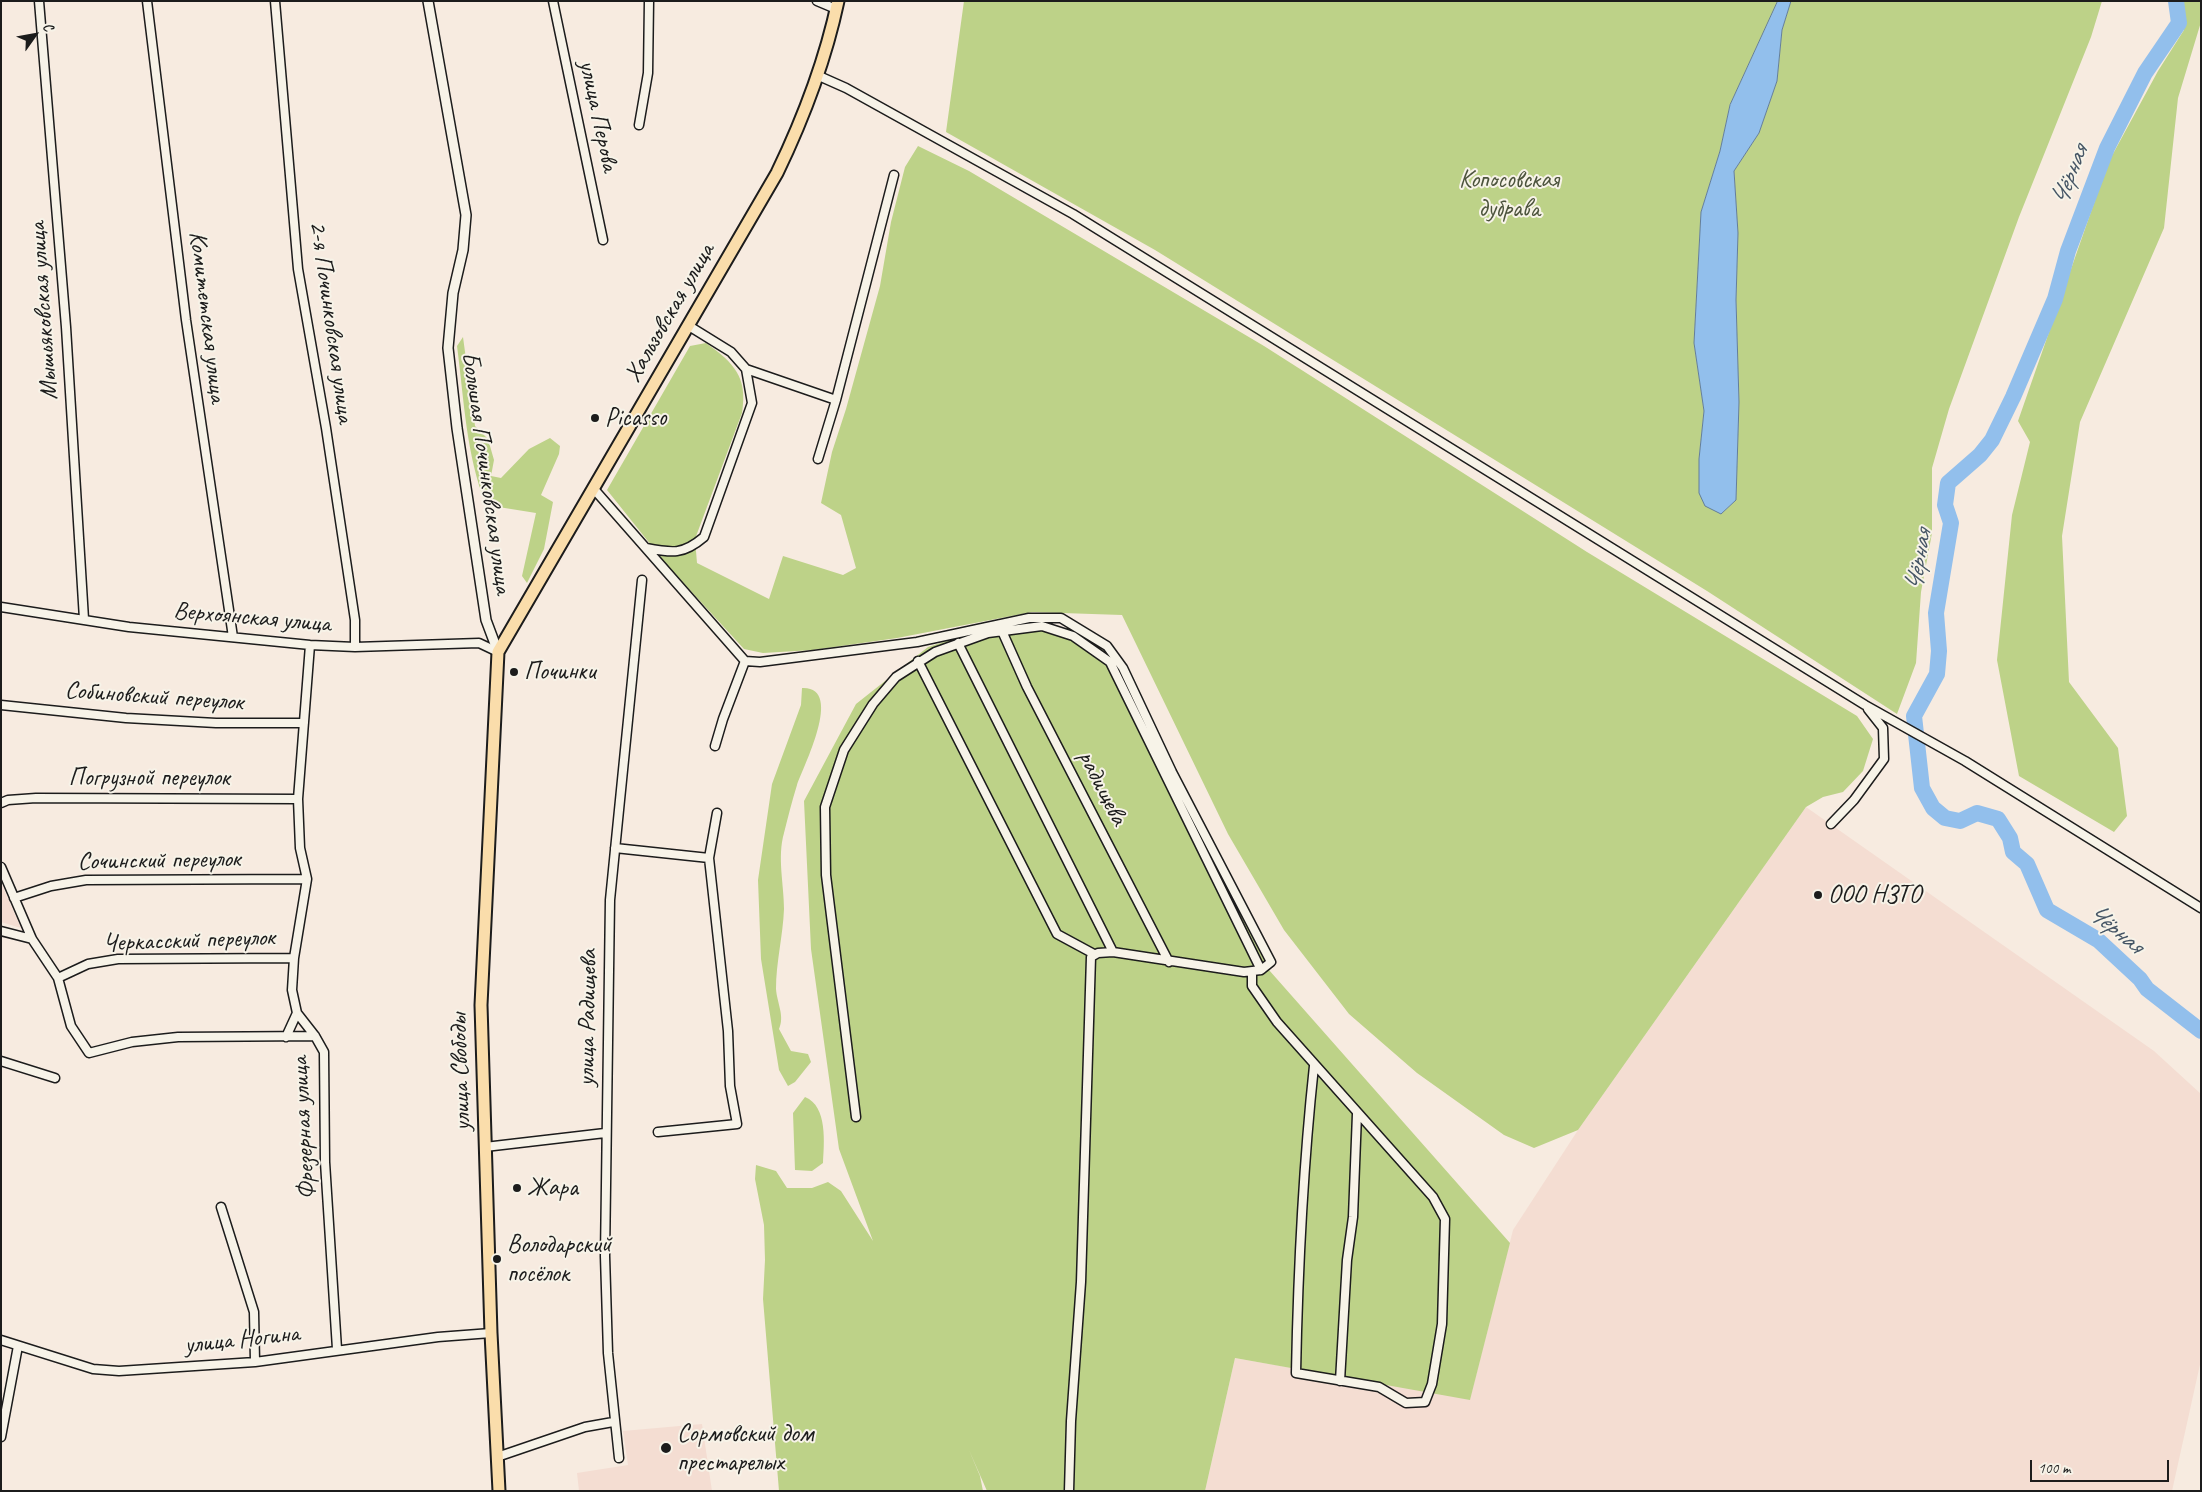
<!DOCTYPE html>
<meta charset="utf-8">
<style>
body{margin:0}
#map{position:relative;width:2202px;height:1492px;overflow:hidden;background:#f7ebe0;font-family:Caveat,sans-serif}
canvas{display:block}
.frame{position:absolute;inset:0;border:2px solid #1c1c1c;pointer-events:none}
.north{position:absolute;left:10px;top:10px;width:50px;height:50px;-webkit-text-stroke:4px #f7f3e8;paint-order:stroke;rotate:58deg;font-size:14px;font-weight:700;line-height:20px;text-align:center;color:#1c1c1c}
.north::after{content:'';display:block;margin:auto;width:18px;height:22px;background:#1c1c1c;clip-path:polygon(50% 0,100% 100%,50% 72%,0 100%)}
.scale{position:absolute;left:2030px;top:1460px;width:139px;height:22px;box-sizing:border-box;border:2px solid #1c1c1c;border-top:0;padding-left:6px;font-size:15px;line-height:18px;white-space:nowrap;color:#1c1c1c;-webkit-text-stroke:4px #f7f3e8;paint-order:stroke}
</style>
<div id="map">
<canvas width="2202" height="1492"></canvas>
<div class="frame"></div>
<div class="north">С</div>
<div class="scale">100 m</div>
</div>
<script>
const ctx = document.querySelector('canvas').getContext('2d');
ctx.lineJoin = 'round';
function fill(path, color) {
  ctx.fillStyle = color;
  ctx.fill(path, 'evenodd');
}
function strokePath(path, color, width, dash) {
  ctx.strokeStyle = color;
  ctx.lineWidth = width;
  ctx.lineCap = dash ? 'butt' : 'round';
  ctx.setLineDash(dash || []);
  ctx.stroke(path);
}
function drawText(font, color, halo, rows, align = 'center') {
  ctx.font = font + ' Caveat,sans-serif';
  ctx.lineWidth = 4;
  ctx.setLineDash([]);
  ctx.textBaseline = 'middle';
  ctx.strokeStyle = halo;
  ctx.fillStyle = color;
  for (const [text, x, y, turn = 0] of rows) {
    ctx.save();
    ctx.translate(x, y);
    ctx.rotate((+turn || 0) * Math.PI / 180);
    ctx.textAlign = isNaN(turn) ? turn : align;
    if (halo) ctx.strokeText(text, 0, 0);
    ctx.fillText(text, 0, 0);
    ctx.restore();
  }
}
fill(new Path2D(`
 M1806 807 2154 1051 2201 1094V1360L2172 1491H1205L1235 1358 1470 1399 1513 1230 1578 1130Z
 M1 883 21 928 1 922Z
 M702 1424 712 1491H579L577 1473 628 1465 623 1431Z`), '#f4ddd2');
fill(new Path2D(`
 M964 1H1778L1730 105 1720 151 1701 212 1694 343 1704 411 1699 459 1721 514 1736 500 1739 402 1736 300 1738 233 1734 171 1759 133 1777 81 1782 30 1791 1H2102L2091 37 2019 217 1949 409 1932 468V533L1921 592 1916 663 1897 714 1707 591 1155 250 946 132Z
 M2181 1H2201V22L2178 98 2164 228 2080 422 2062 536 2069 682 2118 748 2127 816 2114 832 2019 776 1997 660 2012 515 2030 442 2018 421 2108 163 2158 71 2184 30Z
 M918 146 969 171 1264 346 1587 552 1857 716 1873 739 1863 771 1843 792 1823 797 1806 807 1578 1130 1534 1148 1504 1135 1417 1073 1349 1014 1284 930 1228 834 1122 615 1032 612 897 638 813 650 763 653 744 649 667 565 607 490 690 346 706 343C734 363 748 377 742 413L695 539 697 563 769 599 783 556 843 575 856 568 841 515 821 503 832 452 846 409 880 286 891 222 905 167Z
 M463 337 475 426 488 439 494 460 491 476 501 478 529 449 550 438 560 446 559 454 541 495 553 502 544 549 527 583 522 576 536 513 486 505C466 455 464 399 457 346Z
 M1034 622 1073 630 1110 655 1269 970 1510 1243 1470 1400 1235 1358 1205 1491H987L969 1450 980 1476 983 1491H779L763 1299 765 1260 764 1225 755 1179 756 1165 776 1171 787 1188H812L828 1182 841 1191 873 1241 839 1149 811 949 804 801 856 704 928 647 996 625Z
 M802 688C845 686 803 767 797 785 792 801 788 817 784 833 777 857 784 884 784 909 783 936 776 962 776 989 777 1003 785 1016 779 1029L791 1051 808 1054 811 1062 795 1082 788 1086 779 1070 761 959 758 880 772 784 801 705Z
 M805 1097C828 1106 824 1144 823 1163L812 1171 795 1170 793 1113Z`), '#bdd288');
const water = new Path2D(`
 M1778 1H1791L1782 30 1777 81 1759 133 1734 171 1738 233 1736 300 1739 402 1736 500 1721 514 1705 506 1699 493V459L1704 411 1694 343 1701 212 1720 151 1730 105Z`);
fill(water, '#92bfec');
strokePath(water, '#637e99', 1);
strokePath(new Path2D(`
 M2176 1 2179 23 2145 73 2107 148 2068 251 2055 299 2013 397 1992 440 1980 455 1948 483 1945 505 1951 523 1936 613 1939 651 1937 674 1914 716 1922 788 1933 808 1945 818 1960 821 1977 813 1998 819 2010 838 2013 852 2027 864 2047 910 2098 940 2140 979 2147 989 2201 1031`), '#92bfec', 16);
const minor = new Path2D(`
 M39 1 66 327 84 619
 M147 1 186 320 233 637
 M275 1 298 269 326 428 355 620V647
 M553 1 603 240
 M817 1 836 9
 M819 76 846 88 1073 214 1865 705 1965 761 2201 908
 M639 125 648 73 649 1
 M689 326 731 352 746 369 836 400
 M818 459 836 400 894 175
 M593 488 745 661 760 662 917 642 1029 618H1061L1107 646 1123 668 1172 772 1271 962 1261 970 1244 972 1113 952 1098 953 1091 957 1081 1282 1071 1421 1069 1491
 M646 548C672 553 683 555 704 537L752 403 746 369
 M1 607 129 627 310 645 355 647 479 643 498 652
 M1002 631 1027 687 1169 962
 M958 643 1113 952
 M310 645 298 799 300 848 307 879 294 958 292 990 297 1013 315 1036 324 1052 325 1162 337 1349
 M918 661 1057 934 1094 954
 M1 705 126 718 216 723H304
 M715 746 723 719 745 661
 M1 803 8 800 36 798 298 799
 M1831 824 1854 800 1884 759 1883 728 1868 709
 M615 848 709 858
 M1 867 32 939 58 978 71 1026 89 1053 132 1042 178 1037 315 1036
 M14 898 51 886 86 880 307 879
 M1 931 32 939
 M1252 972V986L1277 1022 1433 1197 1445 1219 1442 1324 1432 1384 1425 1402 1406 1403 1379 1387 1296 1373C1298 1271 1303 1168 1314 1066
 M58 978 88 964 118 959 294 958
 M286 1037 297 1013
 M1 1061 55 1078
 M856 1117 826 875 825 807 844 750 873 704 896 677 935 652 988 633 1042 626 1073 636 1110 662 1261 970
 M658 1132 737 1124 730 1086 728 1031 709 858 717 813
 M485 1147 605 1133
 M221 1207 254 1312 255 1362
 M1 1340 93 1369 119 1371 255 1362 438 1337 491 1333
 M1340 1381 1347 1260 1353 1217 1357 1114
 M1 1437 18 1346
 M497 1457 585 1427 613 1422
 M619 1458 608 1353 605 1256 610 900 642 580`);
const tertiary = new Path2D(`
 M428 1 466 215 463 250 453 293 448 348 457 428 486 620 498 652`);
const primary = new Path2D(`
 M499 1491 491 1333 481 1005 498 652 777 173C804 117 825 62 838 1`);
strokePath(minor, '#1c1c1c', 11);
strokePath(tertiary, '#1c1c1c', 12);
strokePath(primary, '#1c1c1c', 15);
strokePath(minor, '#f7f3e8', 8);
strokePath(tertiary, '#f7f3e8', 9);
strokePath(primary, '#faddab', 11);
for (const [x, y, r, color] of [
 [595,418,5,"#1c1c1c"],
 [514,672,5,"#1c1c1c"],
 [1818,895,5,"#1c1c1c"],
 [517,1188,5,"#1c1c1c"],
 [497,1259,5,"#1c1c1c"],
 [666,1448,6,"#1c1c1c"]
]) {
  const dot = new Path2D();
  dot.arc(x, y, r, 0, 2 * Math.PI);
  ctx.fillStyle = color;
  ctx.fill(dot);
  strokePath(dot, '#f7f3e8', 2);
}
drawText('25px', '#1c1c1c', '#f7f3e8', [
 ["улица Перова",598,116,78],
 ["Мышьяковская улица",44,311,-94],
 ["Хальзовская улица",670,313,-60],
 ["Комитетская улица",207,317,83],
 ["2-я Починковская улица",331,322,82],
 ["Большая Починковская улица",486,473,82],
 ["Верхоянская улица",252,618,5],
 ["Собиновский переулок",154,697,4],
 ["Погрузной переулок",149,778],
 ["радищева",1102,788,63],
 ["Сочинский переулок",159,861,-1],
 ["Черкасский переулок",189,941,-2],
 ["улица Радищева",588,1018,-89],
 ["улица Свободы",461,1072,-92],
 ["Фрезерная улица",304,1128,-93],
 ["улица Ногина",242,1340,-6]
]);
drawText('25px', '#4c533c', '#f7f3e8', [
 ["Копосовская",1509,180],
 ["дубрава",1509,209]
]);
drawText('25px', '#1c1c1c', '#f7f3e8', [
 ["Picasso",605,418],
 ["Починки",524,672],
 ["ООО НЗТО",1828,895],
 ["Жара",527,1188],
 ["Володарский",507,1245],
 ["посёлок",507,1274],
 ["Сормовский дом",677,1434],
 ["престарелых",677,1463]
], 'left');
drawText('italic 26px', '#455565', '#f7f3e8', [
 ["Чёрная",2070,176,-69],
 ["Чёрная",1919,561,-81],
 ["Чёрная",2115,929,39]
]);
</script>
